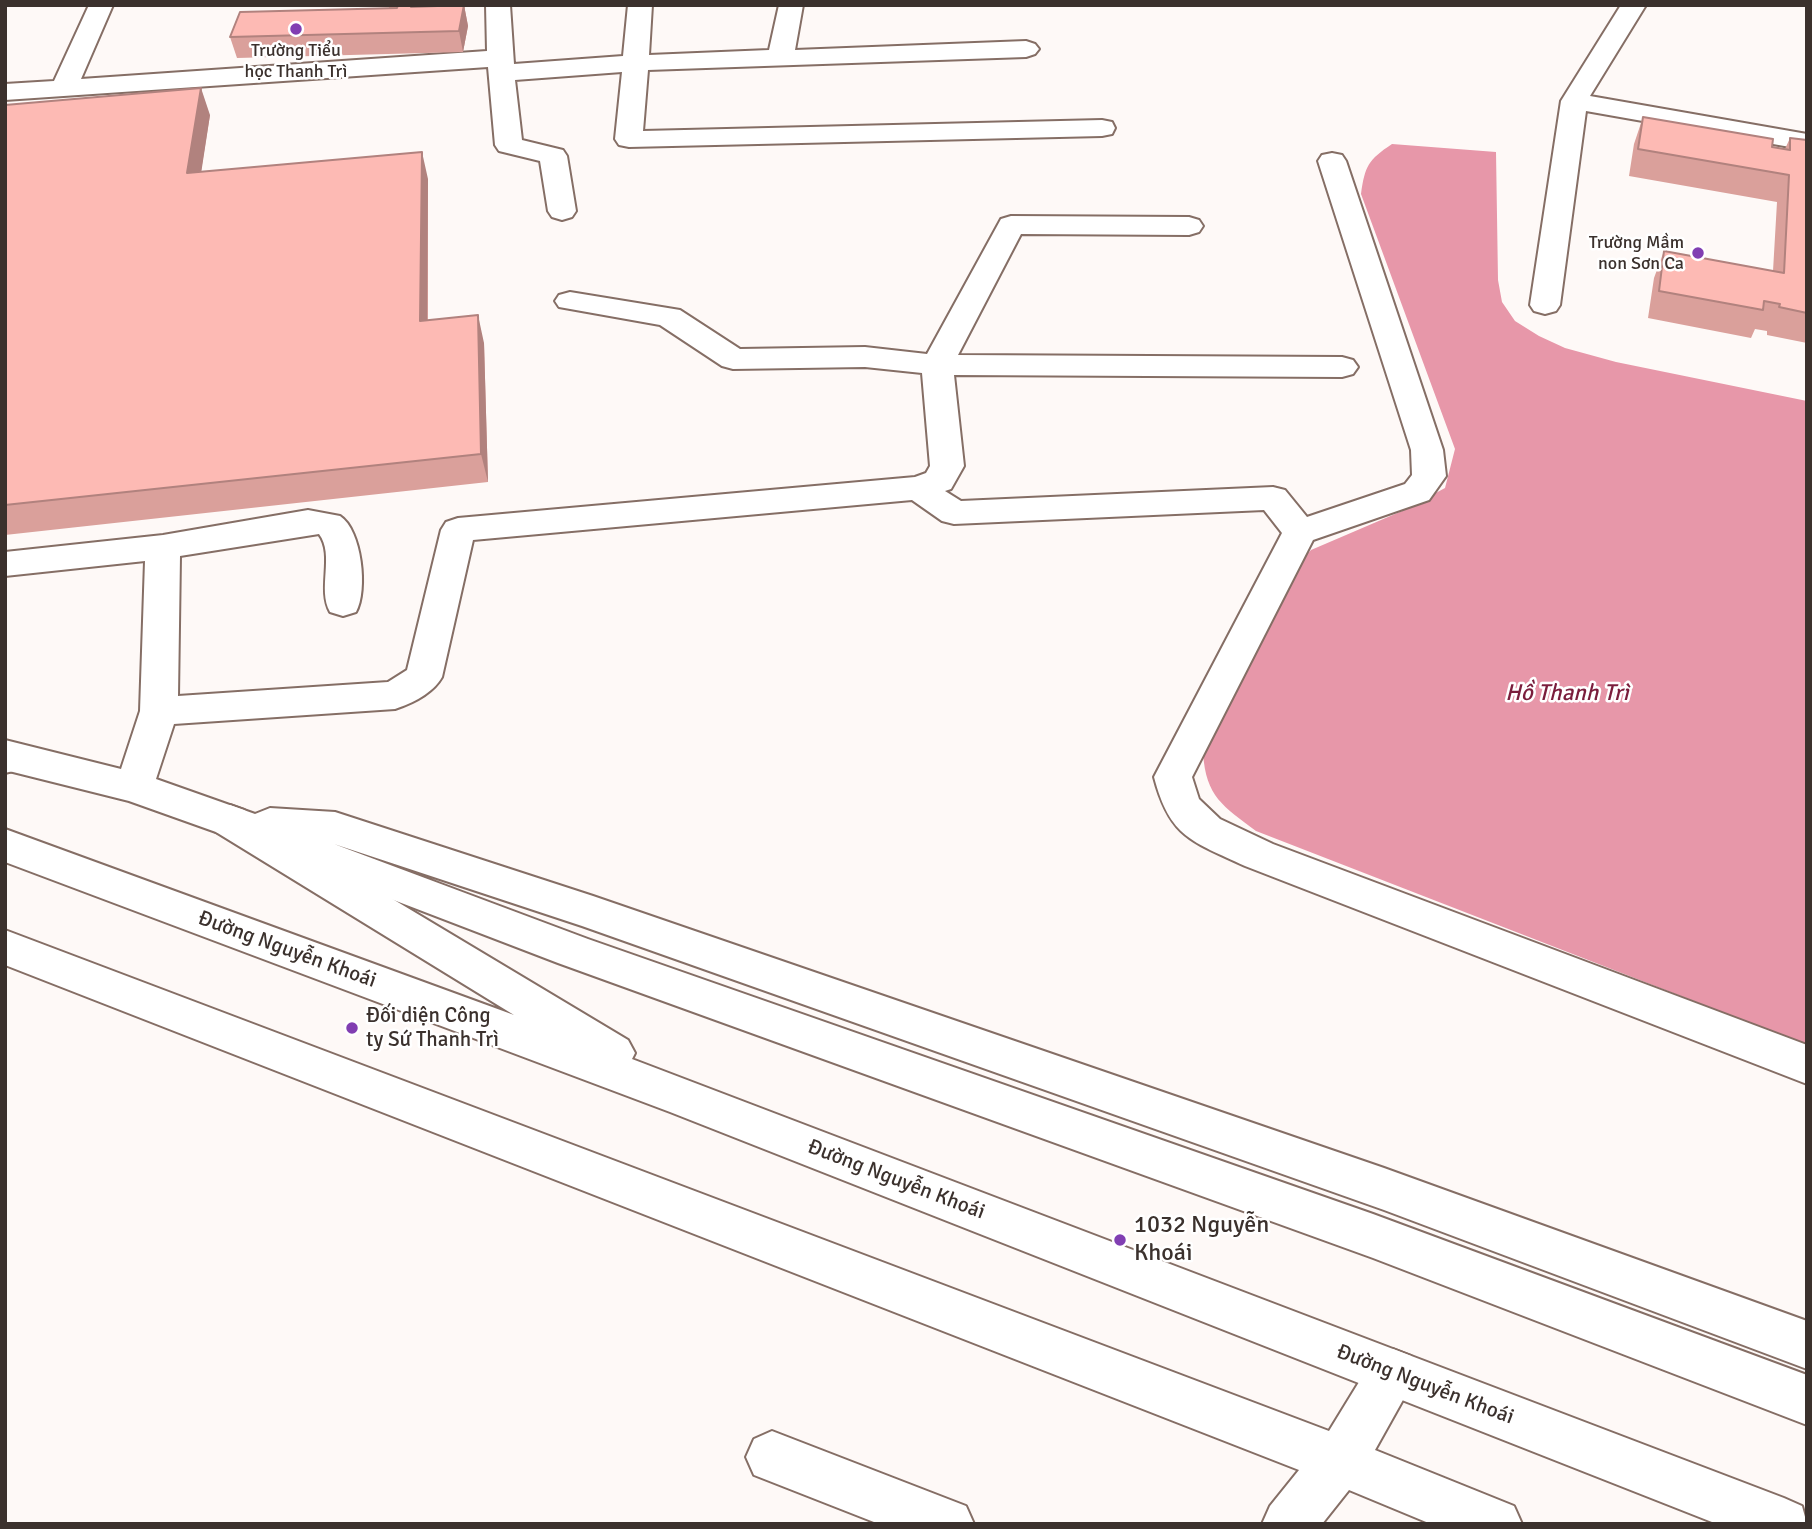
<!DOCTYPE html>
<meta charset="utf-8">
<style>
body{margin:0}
#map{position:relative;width:1812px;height:1529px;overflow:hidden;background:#fef9f7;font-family:Signika,sans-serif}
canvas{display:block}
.frame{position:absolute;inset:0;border:7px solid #3b312d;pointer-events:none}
</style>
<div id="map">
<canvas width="1812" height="1529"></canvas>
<div class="frame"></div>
</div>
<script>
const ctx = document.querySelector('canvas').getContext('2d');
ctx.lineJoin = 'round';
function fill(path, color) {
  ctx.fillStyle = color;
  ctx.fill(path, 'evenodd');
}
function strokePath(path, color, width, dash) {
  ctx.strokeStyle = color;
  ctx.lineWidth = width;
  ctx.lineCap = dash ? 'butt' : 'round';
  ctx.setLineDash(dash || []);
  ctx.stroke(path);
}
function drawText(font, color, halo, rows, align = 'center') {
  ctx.font = font + ' Signika,sans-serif';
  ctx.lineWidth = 5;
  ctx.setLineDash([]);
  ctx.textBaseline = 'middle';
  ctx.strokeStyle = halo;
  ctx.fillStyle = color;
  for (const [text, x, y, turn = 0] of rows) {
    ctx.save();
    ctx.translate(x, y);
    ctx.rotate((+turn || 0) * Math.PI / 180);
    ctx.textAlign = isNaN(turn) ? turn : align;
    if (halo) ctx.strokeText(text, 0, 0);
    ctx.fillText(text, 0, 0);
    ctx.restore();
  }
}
fill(new Path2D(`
 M1392 144 1496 152 1498 280 1502 302 1515 321 1539 336 1565 348 1616 362 1807 401V1045L1256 831C1223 806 1206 797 1203 753L1293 569 1311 550 1402 511 1445 488 1455 449 1361 194C1365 166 1368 160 1392 144Z`), '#e797a9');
const minor = new Path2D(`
 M89 5H113L81 79 487 51 486 5H510L514 64 623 56 628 5H652L649 55 769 50 779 5H803L795 50 1026 41 1035 44 1039 49 1035 54 1026 57 648 70 643 131 1102 120 1112 122 1115 128 1112 134 1102 136 629 147 619 145 615 139 622 72 515 80 522 140 563 150 567 156 576 211 572 217 562 220 552 217 548 211 540 161 499 151 495 145 488 67 5 100V84L54 81Z
 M1621 5H1646L1590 96 1807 134V150L1586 111 1560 305 1556 311 1545 314 1534 311 1530 305 1561 101Z
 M1332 153 1342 155 1346 161 1443 450 1446 476 1429 500 1313 540 1192 777 1199 799 1220 819 1273 844 1807 1045V1084L1245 866C1192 841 1170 838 1154 777L1282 533 1264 510 954 524 942 521 912 500 473 540 442 677C433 693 413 703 395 709L174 724 156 779 255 814 270 808 335 812 593 896 1384 1168 1807 1321V1369L1384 1210 582 926 334 844 588 939 1373 1214 1807 1375V1425L1373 1258 558 963 216 832 129 801 5 770V740L121 769 140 711 145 561 5 576V552L163 535 308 510 340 516C362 530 368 591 356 612L343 616 330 612C317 589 335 555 319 534L180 556 178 696 388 682 407 670 441 530 446 522 458 518 915 477 926 473 930 466 922 373 865 367 733 369 722 366 660 325 559 307 555 301 559 295 570 292 680 310 740 349 865 347 927 354 1001 219 1011 216 1189 217 1199 220 1203 226 1199 232 1189 235 1021 234 958 355 1342 357 1353 360 1358 367 1353 374 1342 377 954 375 964 466 951 489 945 491 961 501 1273 487 1285 490 1307 517 1405 484 1412 475 1411 450 1318 161 1322 155Z
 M5 930 1329 1431 1375 1356 1393 1349 1411 1356 1418 1373 1375 1450 1514 1506 1522 1524H1431L1349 1490 1322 1524H1262L1270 1506 1299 1470 5 965Z
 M772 1431 966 1506 974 1524H879L754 1475 746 1457 754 1439Z`);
const major = new Path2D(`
 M5 743 25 748 30 758 25 768 5 773Z
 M230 805 244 810 628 1040 635 1053 632 1059 1784 1498 1802 1506 1807 1524H1717L670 1112 5 862V829L514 1015 216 832 210 821 216 810Z`);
strokePath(minor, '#856e65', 4);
strokePath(major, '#856e65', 4);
fill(minor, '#fff');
fill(major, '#fff');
fill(new Path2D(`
 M388 5H464L468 26 463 52 237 58 230 37 389 8Z
 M5 105 210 115 201 171 428 179V320L484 343 488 482 5 535Z
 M1643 117 1785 149 1790 138 1807 140V343L1767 335V331L1755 329 1751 338 1648 318 1654 278 1664 251 1773 271 1777 202 1629 176 1634 144Z`), '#daa09b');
fill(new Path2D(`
 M464 5 468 26 463 52 459 31Z
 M201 88 210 115 197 200 187 173Z
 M422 152 428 179 427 348 420 321Z
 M478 315 484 343 488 482 481 454Z`), '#b1827e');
const building = new Path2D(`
 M398 5H412L411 7 464 5 459 31 230 37 240 12 397 8Z
 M201 88 187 173 422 152 420 321 478 315 481 454 5 505V105Z
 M1643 117 1773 139 1772 147 1790 150V138L1807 140V313L1779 307 1780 304 1764 301 1763 310 1659 291 1664 251 1784 273 1789 175 1638 149Z`);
fill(building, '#fdbab4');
strokePath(building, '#b1827e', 2);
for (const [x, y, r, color] of [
 [296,29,7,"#813eb2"],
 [1698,253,7,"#813eb2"],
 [352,1028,7,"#813eb2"],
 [1120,1240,7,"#813eb2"]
]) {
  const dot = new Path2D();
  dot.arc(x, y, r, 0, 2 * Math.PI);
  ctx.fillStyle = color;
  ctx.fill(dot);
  strokePath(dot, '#fff', 2.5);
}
drawText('18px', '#3b312d', '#fff', [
 ["Trường Tiểu",296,51],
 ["học Thanh Trì",296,72],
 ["Trường Mầm",1684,243,"right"],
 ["non Sơn Ca",1684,264,"right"]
]);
drawText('21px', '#3b312d', '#fff', [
 ["Đường Nguyễn Khoái",287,950,20],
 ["Đường Nguyễn Khoái",896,1180,21],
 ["Đường Nguyễn Khoái",1425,1385,21]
]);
drawText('21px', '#3b312d', '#fff', [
 ["Đối diện Công",366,1016],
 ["ty Sứ Thanh Trì",366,1040]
], 'left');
drawText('italic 23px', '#7a1d3c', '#fff', [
 ["Hồ Thanh Trì",1567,694]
]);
drawText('24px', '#3b312d', '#fff', [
 ["1032 Nguyễn",1134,1226],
 ["Khoái",1134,1254]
], 'left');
</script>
